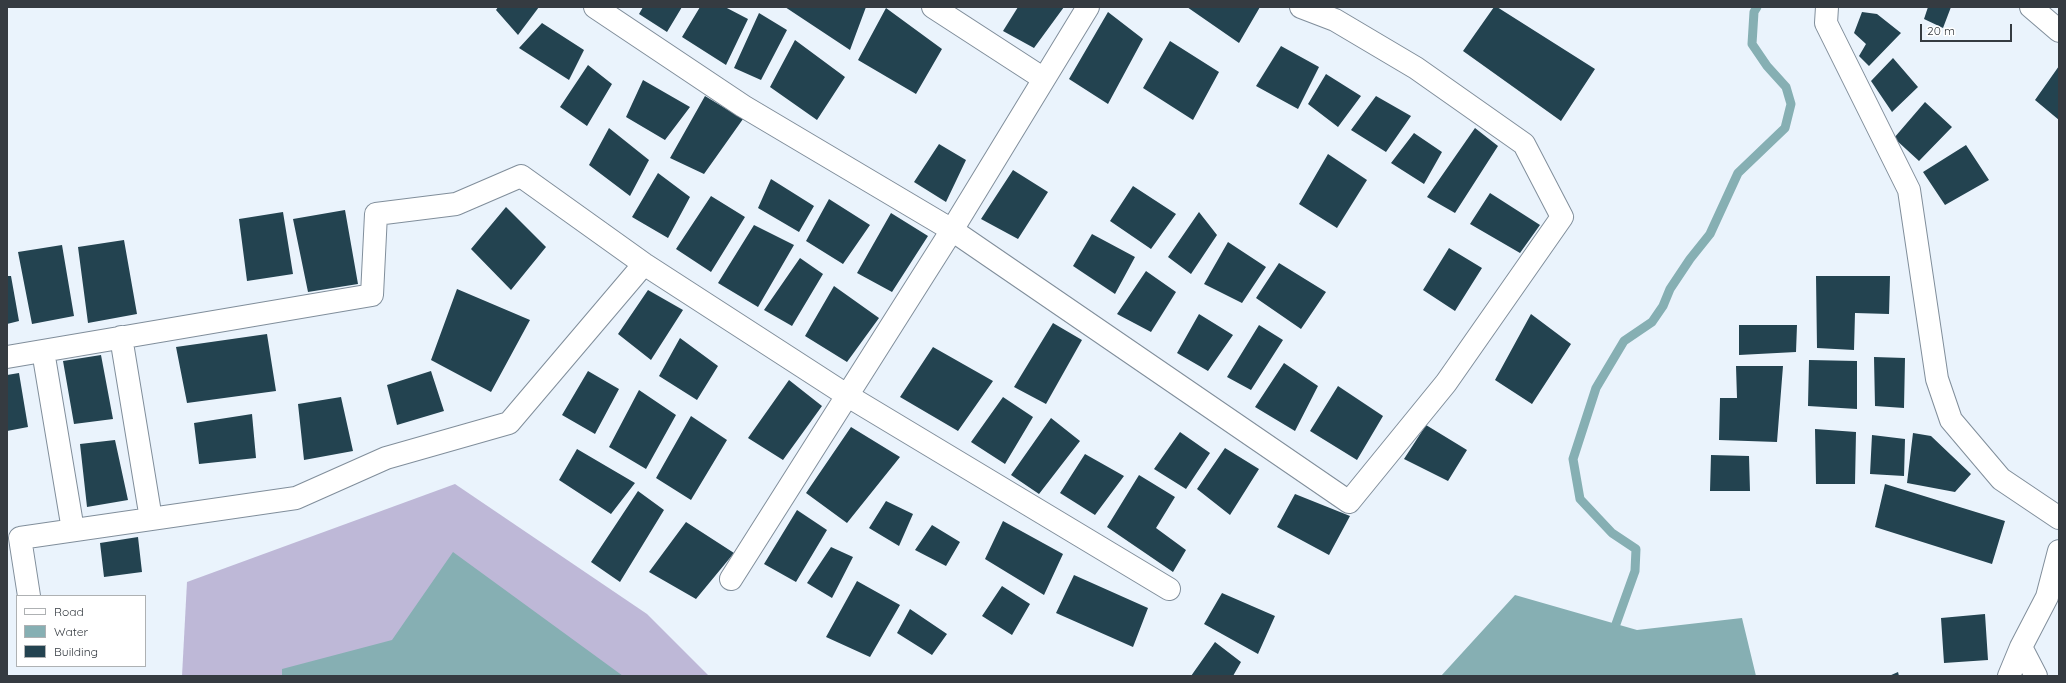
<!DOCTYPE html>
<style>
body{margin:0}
#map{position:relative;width:2066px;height:683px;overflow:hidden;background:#eaf3fc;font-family:Quicksand,sans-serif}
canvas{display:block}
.frame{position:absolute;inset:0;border:8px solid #353b41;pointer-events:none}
.legend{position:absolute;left:16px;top:595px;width:130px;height:72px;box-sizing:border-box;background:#fff;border:1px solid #aeb1b3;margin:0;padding:5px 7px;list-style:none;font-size:12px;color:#353b41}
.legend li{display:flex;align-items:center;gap:8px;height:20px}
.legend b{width:20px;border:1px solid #aeb1b3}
.scale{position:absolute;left:1920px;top:24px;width:92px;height:18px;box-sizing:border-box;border:2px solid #353b41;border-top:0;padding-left:5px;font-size:12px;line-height:14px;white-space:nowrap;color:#353b41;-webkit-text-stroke:3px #fff;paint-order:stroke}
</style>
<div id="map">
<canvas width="2066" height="683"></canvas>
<div class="frame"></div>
<ul class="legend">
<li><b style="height:5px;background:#fff"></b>Road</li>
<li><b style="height:11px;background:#86afb3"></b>Water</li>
<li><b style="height:11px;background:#234350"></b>Building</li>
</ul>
<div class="scale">20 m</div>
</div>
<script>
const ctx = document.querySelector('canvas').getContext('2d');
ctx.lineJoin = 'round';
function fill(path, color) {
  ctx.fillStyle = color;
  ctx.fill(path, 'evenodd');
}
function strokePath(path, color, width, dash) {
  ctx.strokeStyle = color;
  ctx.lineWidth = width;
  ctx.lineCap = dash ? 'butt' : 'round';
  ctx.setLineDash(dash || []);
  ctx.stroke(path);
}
fill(new Path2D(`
 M455 484 647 614 709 676H182L187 582Z`), '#beb8d7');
fill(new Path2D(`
 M453 552 623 676H282V669L392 640Z
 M1515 595 1637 630 1742 618 1756 676H1441Z`), '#86afb3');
strokePath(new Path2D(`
 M1616 624 1635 571 1636 549 1612 533 1580 499 1573 459 1596 388 1624 341 1652 322 1663 306 1670 289 1690 259 1710 234 1738 173 1785 128 1791 104 1786 87 1767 66 1752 44 1754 12 1757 7`), '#86afb3', 9);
fill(new Path2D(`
 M498 7H539L518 35 496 10Z
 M643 7H682L667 32 639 14Z
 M700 7H725L748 19 726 65 682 37Z
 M785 7H866L850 50Z
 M1018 7H1064L1034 48 1003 31Z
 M1187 7H1260L1239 43Z
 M1494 7H1497L1595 69 1561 121 1463 51Z
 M1928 7H1951L1943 28 1924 19Z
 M886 8 942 49 916 94 858 60Z
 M1108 12 1143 39 1108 104 1069 79Z
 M1862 12 1877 14 1901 33 1869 66 1859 56 1866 44 1854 33Z
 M759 13 787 30 761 80 734 68Z
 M542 23 584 50 569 80 519 48Z
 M795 40 845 77 817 120 770 87Z
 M1170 41 1219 72 1193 120 1143 88Z
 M1281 46 1319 67 1298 109 1256 86Z
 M1893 58 1918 87 1892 112 1871 81Z
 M588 65 612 84 587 126 560 107Z
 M2059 66V120L2035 100Z
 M1326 74 1361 96 1338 127 1308 104Z
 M643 80 690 107 665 140 626 117Z
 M705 96 743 119 704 174 670 158Z
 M1376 96 1411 116 1386 152 1351 130Z
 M1925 102 1952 127 1919 161 1894 138Z
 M609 128 649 160 630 196 589 165Z
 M1475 128 1498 146 1455 213 1427 197Z
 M1414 133 1442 152 1424 184 1391 163Z
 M939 144 966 160 946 202 914 182Z
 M1966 145 1989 180 1945 205 1923 172Z
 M1328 154 1367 180 1337 228 1299 204Z
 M1013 170 1048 192 1018 239 981 219Z
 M658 173 690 197 668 238 632 217Z
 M771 179 814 206 799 232 758 208Z
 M1133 186 1176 214 1151 249 1110 221Z
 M1490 193 1540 225 1520 253 1470 224Z
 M711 196 745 217 711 272 676 249Z
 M829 199 870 225 843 264 806 241Z
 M506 207 546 247 511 290 471 249Z
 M345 210 358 284 308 292 293 219Z
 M283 212 293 274 247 281 239 219Z
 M1199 212 1217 235 1191 274 1168 257Z
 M891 213 928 236 892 292 857 273Z
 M754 225 794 245 758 307 718 283Z
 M1092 234 1135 257 1115 294 1073 266Z
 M124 240 137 314 88 323 78 247Z
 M1228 242 1266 267 1242 303 1204 284Z
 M62 245 74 316 32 324 18 252Z
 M1449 248 1482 268 1455 311 1423 290Z
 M800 258 823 274 792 326 764 310Z
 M1279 263 1326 292 1301 329 1256 298Z
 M1146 271 1176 292 1151 332 1117 314Z
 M7 276H11L19 321 7 324Z
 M1816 276H1890L1889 314 1855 313 1854 350 1817 348Z
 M834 286 879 318 847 362 805 336Z
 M457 289 530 320 491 392 431 360Z
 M648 290 683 310 651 360 618 334Z
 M1199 314 1233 335 1208 371 1177 353Z
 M1531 314 1571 344 1532 404 1495 380Z
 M1053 323 1082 340 1046 404 1014 387Z
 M1259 325 1283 340 1251 390 1227 377Z
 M1739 325H1797L1796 352 1739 355Z
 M267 334 276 391 187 403 176 347Z
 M680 338 718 366 697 400 659 376Z
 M933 347 993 381 958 431 900 397Z
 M101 355 113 419 74 424 63 361Z
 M1874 357 1905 358 1904 408 1875 406Z
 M1809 360 1857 361V409L1808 406Z
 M1284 363 1318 386 1295 431 1255 407Z
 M1736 366H1783L1777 442 1719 440 1720 398H1737Z
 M431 371 444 411 397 425 387 385Z
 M588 371 619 389 595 434 562 415Z
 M19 373 28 427 7 431V375Z
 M789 380 822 406 783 460 748 438Z
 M1338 386 1383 416 1357 460 1310 431Z
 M639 390 676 415 646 469 609 447Z
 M341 397 353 451 304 460 298 404Z
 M1003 397 1033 417 1005 464 971 442Z
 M252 414 256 458 199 464 194 423Z
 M691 416 727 440 691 500 656 478Z
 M1051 418 1080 441 1039 494 1011 475Z
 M1426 425 1467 450 1448 481 1404 459Z
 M851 427 900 457 847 523 806 493Z
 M1815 429 1856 432 1855 484H1816Z
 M1180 432 1210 453 1186 489 1154 469Z
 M1913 433 1931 436 1971 474 1955 492 1907 483Z
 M1872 435 1905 439 1904 476 1870 474Z
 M115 440 128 500 87 507 80 444Z
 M1225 448 1259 469 1230 515 1197 489Z
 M577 449 635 483 611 514 559 480Z
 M1085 454 1124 476 1095 515 1060 493Z
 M1711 455 1749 456 1750 491H1710Z
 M1139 475 1175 497 1156 528 1186 550 1173 572 1107 527Z
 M1885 484 2005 521 1992 564 1875 527Z
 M638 491 664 510 620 582 591 562Z
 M1295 494 1350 516 1329 555 1277 527Z
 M886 501 913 514 899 546 869 528Z
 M797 510 827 530 796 582 764 564Z
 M1003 521 1063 554 1044 595 985 559Z
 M686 522 734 553 696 599 649 572Z
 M932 525 960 542 946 566 915 550Z
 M138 537 142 572 104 577 100 543Z
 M831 547 853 557 832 598 807 583Z
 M1074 575 1148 608 1133 647 1056 613Z
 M857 581 900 605 870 657 826 637Z
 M1002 586 1030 604 1012 635 982 616Z
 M1222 593 1275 616 1258 654 1204 624Z
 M910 609 947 634 932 655 897 633Z
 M1985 614 1988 660 1944 663 1941 618Z
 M1215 642 1241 662 1233 676H1191Z
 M1898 672 1899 676H1889Z`), '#234350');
const street = new Path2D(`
 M595 7 743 106 952 230 1349 502 1446 383 1562 217 1524 144 1416 68 1335 20 1301 7
 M933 7 1044 79
 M1827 7 1826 23 1909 190 1937 379 1951 420 2001 479 2059 518
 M121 337 151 519
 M43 351 73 530
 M7 357 372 295 376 214 456 204 521 176 644 264 848 396 1169 589
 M731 579 952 230 1088 7
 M29 596 20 538 296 498 386 458 509 423 644 264
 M2021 647 2036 676
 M2009 676 2021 647 2047 597 2059 551`);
const secondary = new Path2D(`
 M2031 7 2059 31`);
strokePath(street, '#808e9b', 24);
strokePath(secondary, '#808e9b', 24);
strokePath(street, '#fff', 22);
strokePath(secondary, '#fff', 22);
</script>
